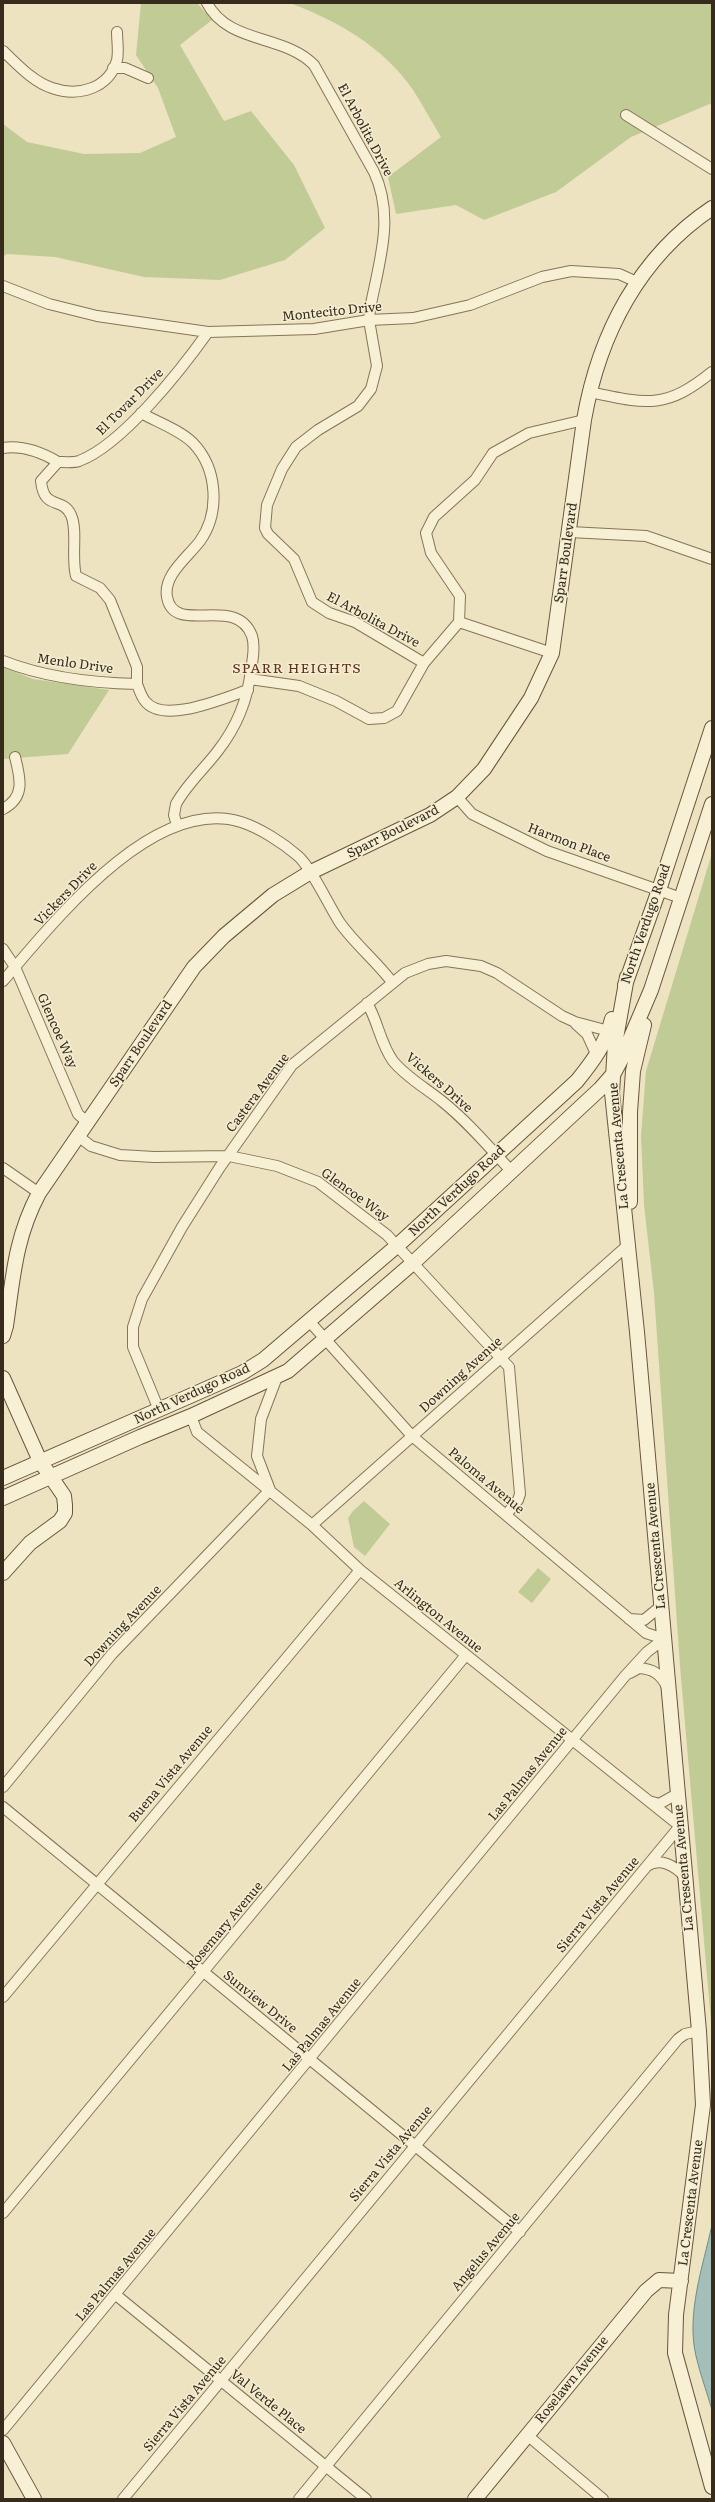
<!DOCTYPE html>
<style>
body{margin:0}
#map{position:relative;width:715px;height:2502px;overflow:hidden;background:#ede3c1;font-family:Literata,serif}
canvas{display:block}
.frame{position:absolute;inset:0;border:4px solid #362b1d;pointer-events:none}
</style>
<div id="map">
<canvas width="715" height="2502"></canvas>
<div class="frame"></div>
</div>
<script>
const ctx = document.querySelector('canvas').getContext('2d');
ctx.lineJoin = 'round';
function fill(path, color) {
  ctx.fillStyle = color;
  ctx.fill(path, 'evenodd');
}
function strokePath(path, color, width, dash) {
  ctx.strokeStyle = color;
  ctx.lineWidth = width;
  ctx.lineCap = dash ? 'butt' : 'round';
  ctx.setLineDash(dash || []);
  ctx.stroke(path);
}
function drawText(font, color, halo, rows, align = 'center') {
  ctx.font = font + ' Literata,serif';
  ctx.lineWidth = 3;
  ctx.setLineDash([]);
  ctx.textBaseline = 'middle';
  ctx.strokeStyle = halo;
  ctx.fillStyle = color;
  for (const [text, x, y, turn = 0] of rows) {
    ctx.save();
    ctx.translate(x, y);
    ctx.rotate((+turn || 0) * Math.PI / 180);
    ctx.textAlign = isNaN(turn) ? turn : align;
    if (halo) ctx.strokeText(text, 0, 0);
    ctx.fillText(text, 0, 0);
    ctx.restore();
  }
}
fill(new Path2D(`
 M141 3H197L212 20 180 45 224 121 251 111 294 165 325 228 285 260 220 280 144 277 55 257 7 254 3 256V124L27 142 84 154 140 153 176 137 158 88 136 55Z
 M290 3H712V103L631 137 556 192 484 220 456 205 396 214 388 177 441 137C431 121 423 105 413 90 383 46 337 21 290 3Z
 M3 667 33 679 109 690 68 754 3 759Z
 M712 853V2033L680 1666 654 1293 644 1205 641 1136 646 1071Z
 M364 1501 390 1524 365 1556 354 1547 348 1518 353 1511Z
 M538 1568 551 1579 532 1603 518 1592Z`), '#c1cb96');
const water = new Path2D(`
 M712 2225V2410C707 2392 700 2374 696 2356 686 2314 703 2266 712 2225Z`);
fill(water, '#a4bfb9');
strokePath(water, '#6b8d87', 1);
const street = new Path2D(`
 M207 3C228 44 284 34 314 65L374 172C395 217 379 262 370 309L369 320 377 366 371 389 358 406 318 430 296 447 282 469 267 505 265 528 268 534 294 559 312 602 329 613 355 622 424 663
 M3 51C17 64 33 82 52 88 78 97 109 89 117 60 119 52 117 41 117 32
 M113 68H125L148 78
 M626 115 712 169
 M3 286 49 304 97 316 208 332 314 329 369 320 413 318 470 305 542 277 571 271 619 274 637 282
 M590 392C646 404 665 410 712 372
 M141 413C157 422 180 430 193 443 218 469 220 513 200 541 188 557 163 575 167 597 174 637 236 593 252 636 255 645 253 659 251 669 248 699 236 728 217 752 204 769 187 784 176 804L174 815 177 825
 M3 448C23 445 41 452 58 462
 M570 532 646 536 712 559
 M459 622 552 653
 M3 661C46 678 91 683 137 684 139 689 141 696 145 701 163 725 224 698 248 690
 M250 679 299 686 336 701 369 719 384 718 397 711 424 663 459 622 460 596 431 553 426 533 434 517 475 480 493 453 529 433 584 420
 M137 684V667L110 600 100 588 76 576C71 557 78 530 71 515 62 496 44 511 41 481L58 462C64 462 73 463 79 461 122 445 181 370 208 332
 M457 797 472 814 547 851 681 898
 M3 809C26 797 20 777 15 757
 M3 949 15 967 78 1114 87 1122
 M3 981C53 923 153 795 241 822 260 828 283 843 298 856 311 867 329 906 340 923 355 944 376 961 392 982
 M367 1003C378 1021 380 1043 393 1061 407 1078 426 1088 443 1102 468 1122 490 1148 512 1172
 M576 1024 587 1034 597 1056
 M78 1136 91 1146 120 1155 154 1157 229 1156 277 1166 318 1182 387 1235 509 1367 520 1494 518 1500 506 1515
 M3 1168 39 1193
 M309 1321 412 1436 646 1633 664 1639
 M159 1410 133 1347V1327L142 1299 182 1227 220 1167 292 1065 405 973 428 964 446 961 481 966 497 973 562 1016 575 1022 609 1031
 M312 1525 628 1245
 M629 1619 644 1620 661 1606
 M630 1673 639 1668C653 1669 661 1674 667 1687
 M3 1787 112 1654 270 1490 257 1456 261 1419 277 1377
 M649 1801 659 1804 677 1794
 M3 1807 520 2232
 M647 1866C660 1857 675 1866 684 1876
 M3 1997 360 1570
 M3 2213 466 1655
 M116 2295 366 2499
 M3 2430 625 1676 647 1652 664 1639
 M527 2435 603 2499
 M123 2499 680 1826 360 1570 312 1525 197 1432 191 1416
 M299 2499 678 2039 685 2034 699 2031`);
const secondary = new Path2D(`
 M627 977 615 1044 612 1093 637 1332 699 2031 703 2105 676 2315 675 2353 712 2487
 M625 985 659 890 712 728
 M630 1202V1112L633 1071 644 1025
 M3 1336 6 1326C13 1278 15 1238 39 1193L194 967 224 936 273 895 309 873 430 815 457 797 484 769 531 698 552 653 584 420C599 334 639 257 712 208
 M3 1378 40 1461 64 1496 65 1505V1513L60 1521 30 1543 3 1573
 M3 1478 190 1396 242 1373 263 1360 398 1245 577 1081C593 1061 606 1044 612 1019
 M3 1498 140 1437 191 1416 288 1371 414 1262 600 1089 614 1073 622 1058 651 990 712 804
 M3 2443 34 2499
 M475 2499 646 2291 659 2280 681 2281`);
strokePath(street, '#867459', 12);
strokePath(secondary, '#68553c', 16);
strokePath(street, '#f8f0d4', 10);
strokePath(secondary, '#f8f0d4', 14);
drawText('13px', '#362b1d', '#f5edd1', [
 ["El Arbolita Drive",365,130,62],
 ["Montecito Drive",332,312,-6],
 ["El Tovar Drive",130,402,-45],
 ["Sparr Boulevard",566,553,-82],
 ["El Arbolita Drive",373,620,28],
 ["Menlo Drive",75,664,8],
 ["Sparr Boulevard",393,832,-27],
 ["Harmon Place",569,843,21],
 ["Vickers Drive",66,894,-46],
 ["North Verdugo Road",646,924,-71],
 ["Glencoe Way",57,1031,66],
 ["Sparr Boulevard",141,1044,-56],
 ["Vickers Drive",439,1083,41],
 ["Castera Avenue",258,1093,-53],
 ["La Crescenta Avenue",619,1146,-95],
 ["North Verdugo Road",457,1191,-43],
 ["Glencoe Way",355,1195,36],
 ["Downing Avenue",461,1375,-42],
 ["North Verdugo Road",192,1394,-25],
 ["Paloma Avenue",486,1481,40],
 ["La Crescenta Avenue",656,1546,-95],
 ["Arlington Avenue",438,1616,39],
 ["Downing Avenue",123,1626,-47],
 ["Buena Vista Avenue",171,1774,-50],
 ["Las Palmas Avenue",528,1774,-51],
 ["La Crescenta Avenue",684,1868,-95],
 ["Sierra Vista Avenue",598,1905,-50],
 ["Rosemary Avenue",225,1926,-50],
 ["Sunview Drive",260,2002,39],
 ["Las Palmas Avenue",322,2025,-51],
 ["Sierra Vista Avenue",391,2154,-50],
 ["La Crescenta Avenue",691,2203,-83],
 ["Angelus Avenue",486,2252,-50],
 ["Las Palmas Avenue",116,2275,-50],
 ["Roselawn Avenue",572,2380,-51],
 ["Val Verde Place",268,2402,39],
 ["Sierra Vista Avenue",185,2404,-50]
]);
ctx.letterSpacing = '1px';
drawText('14px', '#62311d', '#f5edd1', [
 ["SPARR HEIGHTS",297,669]
]);
ctx.letterSpacing = '0px';
</script>
